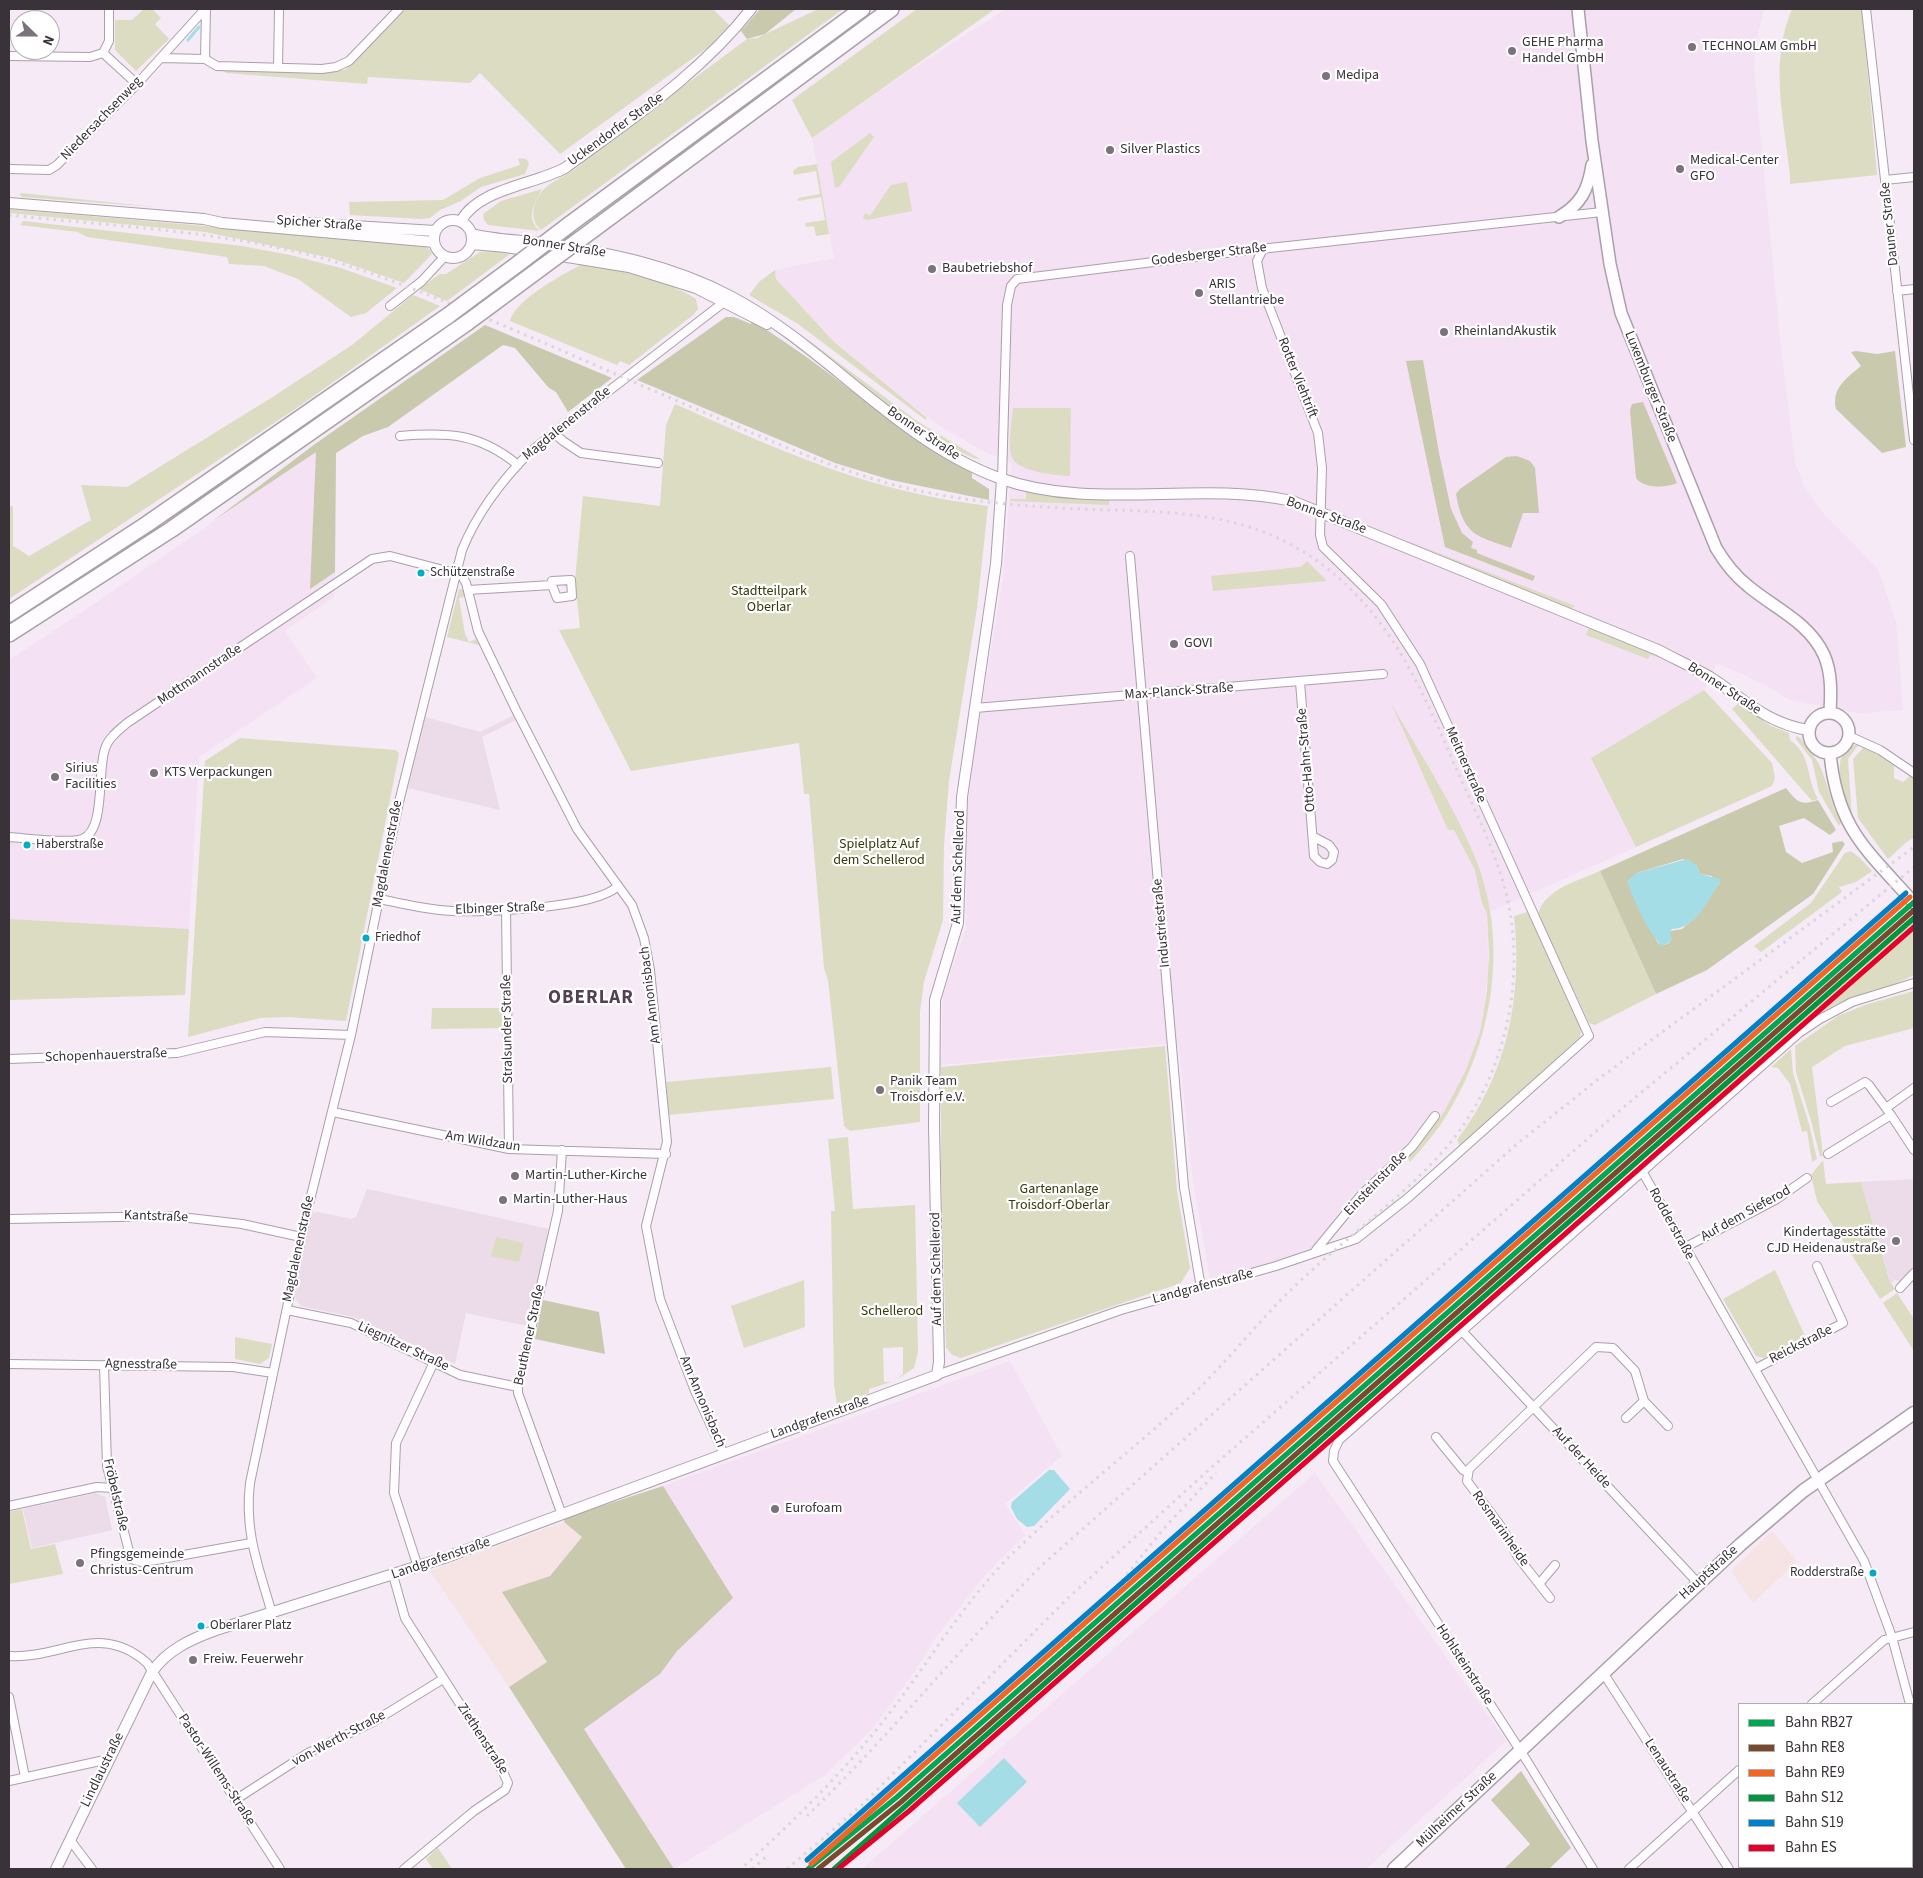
<!DOCTYPE html>
<meta charset="utf-8">
<style>
body{margin:0}
#map{position:relative;width:1923px;height:1878px;overflow:hidden;background:#f5eaf5;font-family:"Source Sans 3",sans-serif}
canvas{display:block}
.frame{position:absolute;inset:0;border:10px solid #393239;pointer-events:none}
.legend{position:absolute;left:1738px;top:1703px;width:175px;height:165px;box-sizing:border-box;background:#fff;border:1px solid #b0adb0;margin:0;padding:6px 9px;list-style:none;font-size:15px;color:#393239}
.legend li{display:flex;align-items:center;gap:10px;height:25px}
.legend b{width:25px;border:1px solid #b0adb0}
.north{position:absolute;left:10px;top:10px;width:50px;height:50px;box-sizing:border-box;background:#fff;border:1px solid #b0adb0;border-radius:50%;rotate:112deg;font-size:14px;font-weight:700;line-height:20px;text-align:center;color:#393239}
.north::after{content:'';display:block;margin:auto;width:18px;height:22px;background:#7b727b;clip-path:polygon(50% 0,100% 100%,50% 72%,0 100%)}
</style>
<div id="map">
<canvas width="1923" height="1878"></canvas>
<div class="frame"></div>
<ul class="legend">
<li><b style="height:6px;background:#00a651"></b>Bahn RB27</li>
<li><b style="height:6px;background:#7a4b2a"></b>Bahn RE8</li>
<li><b style="height:6px;background:#f26522"></b>Bahn RE9</li>
<li><b style="height:6px;background:#009640"></b>Bahn S12</li>
<li><b style="height:6px;background:#0080c8"></b>Bahn S19</li>
<li><b style="height:6px;background:#e4002b"></b>Bahn ES</li>
</ul>
<div class="north">N</div>
</div>
<script>
const ctx = document.querySelector('canvas').getContext('2d');
ctx.lineJoin = 'round';
function fill(path, color) {
  ctx.fillStyle = color;
  ctx.fill(path, 'evenodd');
}
function strokePath(path, color, width, dash) {
  ctx.strokeStyle = color;
  ctx.lineWidth = width;
  ctx.lineCap = dash ? 'butt' : 'round';
  ctx.setLineDash(dash || []);
  ctx.stroke(path);
}
function drawText(font, color, halo, rows, align = 'center') {
  ctx.font = font + ' "Source Sans 3",sans-serif';
  ctx.lineWidth = 4.5;
  ctx.setLineDash([]);
  ctx.textBaseline = 'middle';
  ctx.strokeStyle = halo;
  ctx.fillStyle = color;
  for (const [text, x, y, turn = 0] of rows) {
    ctx.save();
    ctx.translate(x, y);
    ctx.rotate((+turn || 0) * Math.PI / 180);
    ctx.textAlign = isNaN(turn) ? turn : align;
    if (halo) ctx.strokeText(text, 0, 0);
    ctx.fillText(text, 0, 0);
    ctx.restore();
  }
}
fill(new Path2D(`
 M564 1522 582 1537 549 1576 502 1592 547 1662 509 1687 430 1571Z
 M1772 1531 1797 1561 1753 1603 1731 1571Z`), '#f6e3e3');
fill(new Path2D(`
 M1006 9H1764L1756 41 1754 68 1780 339 1795 463 1805 488 1822 512 1878 569 1896 622 1903 710 1859 713 1790 700 1766 685 1717 663 1704 690 1592 757 1636 847 1487 913 1488 973 1481 1028 1465 1072 1444 1112 1407 1157 1387 1163 1354 1193 1314 1248 1272 1263 1210 1279 1193 1181 1178 1043 941 1065 943 995 966 928 967 813 974 754 1003 578 1012 463 985 452 944 429 889 388 834 342 814 322 776 278 775 270 834 258 812 138 906 73Z
 M316 451 310 588 335 572 334 597 285 631 317 678 199 757 189 929 9 919V660L78 615Z
 M1010 1361 1062 1456 1005 1504 1025 1535 987 1573 963 1603 936 1637 913 1674 871 1730 825 1775 674 1869 584 1729 660 1674 677 1651 733 1598 663 1486Z
 M1315 1473 1506 1741 1366 1869H862Z`), '#f4e1f3');
fill(new Path2D(`
 M514 715 516 720 482 737 500 810 408 788 425 717 480 732Z
 M1914 1179V1267L1901 1281 1894 1280 1891 1284 1861 1182Z
 M367 1189 549 1229 528 1326 466 1313 455 1364 354 1317 301 1306 295 1298 312 1213 318 1212 351 1219 356 1217Z
 M96 1493 105 1497 112 1530 32 1548 23 1509Z`), '#ecdbe9');
fill(new Path2D(`
 M144 9H152L161 18 155 24 169 39 136 71 115 50V20H132Z
 M406 9H713L729 25 711 45 560 154 480 73 470 83 368 77 367 84 226 73 222 70H345Z
 M818 9H843L541 230C528 219 533 200 545 188 554 180 571 173 582 164L583 161 747 39 757 38Z
 M917 9H995L812 138 792 100Z
 M1792 9H1862L1877 175 1790 184V175C1784 119 1769 63 1792 9Z
 M870 133 874 137 839 187 835 188 831 162Z
 M518 158 526 159 529 163 525 174 481 187 461 201 440 210 430 218 421 219 350 215 349 202 443 200 480 178 520 165Z
 M817 164 829 234 816 236 814 226 806 227 805 223 825 220 821 197 798 201V198L820 194 816 171 794 175 793 171 798 167Z
 M907 182 912 211 867 220 863 218 865 213 870 216 891 185Z
 M542 189C534 204 525 218 540 231L488 225 484 220 483 214 501 201Z
 M21 193 155 207 22 197 20 195Z
 M9 209 423 245 429 249 432 254 404 283 331 258 205 232 9 213Z
 M23 221 242 246 290 255 341 268 397 288 366 313 351 317 298 279 264 266 229 264 227 257 87 237 78 232 20 225Z
 M491 251 510 254 447 301 419 289 440 274H446L480 252Z
 M580 263C614 269 668 280 696 299L698 309 693 315 629 365 620 361 617 365 510 321C515 300 560 276 579 266Z
 M775 270 776 279 834 342 927 418 926 420 798 324 749 295 760 281Z
 M413 295 440 306 301 405 9 599V506H13V546L29 556 91 520 81 485 127 487 271 398 352 345Z
 M807 339 917 421 980 459C963 462 813 355 807 339Z
 M675 404C734 430 793 457 855 477 898 491 943 500 988 506L977 608 949 781 944 845 943 920 924 982 920 1011V1122L850 1131 844 1126 828 980 824 968 809 794H804L799 743 631 771 559 630 580 628 575 580 583 496 660 506 666 425Z
 M1013 408H1071L1070 476C1055 475 1015 472 1011 455 1008 444 1012 420 1013 408Z
 M1026 491 1109 497V505L1010 501 1011 499H1026Z
 M1400 538 1575 606 1570 609Z
 M1307 561 1327 581 1213 591 1211 576 1301 567Z
 M459 589 465 590 466 596 459 598 465 634 469 642 476 639 479 645 447 637Z
 M1589 628H1591L1663 658 1650 655 1648 659 1586 635Z
 M1704 690 1772 763 1775 778 1772 786 1636 847 1591 758Z
 M1391 703C1420 754 1454 805 1476 860 1508 940 1494 1035 1451 1108 1440 1128 1425 1145 1410 1162L1407 1157 1444 1112 1465 1072 1480 1032 1487 991 1489 954 1487 913 1482 903 1475 870 1454 830H1448Z
 M1738 704 1771 726 1789 733 1790 740C1812 755 1806 779 1818 799L1812 801 1732 709Z
 M1796 736C1804 739 1804 745 1809 750 1828 770 1827 799 1841 822L1839 826 1819 792 1812 760 1796 739Z
 M240 738 396 750 399 754 346 1021 288 1017 260 1018 188 1037 205 761Z
 M1859 744 1848 759 1852 818C1845 799 1825 748 1859 744Z
 M1865 746 1894 766V778L1903 782 1910 776 1914 778V838C1905 841 1896 853 1888 859L1858 818 1853 759Z
 M1851 851 1860 858 1872 871 1856 882 1839 887 1842 892 1761 952 1754 946 1811 903 1845 853Z
 M1600 871 1656 994 1595 1025 1589 1023 1538 914C1546 888 1578 881 1600 871Z
 M1528 912 1582 1026 1580 1037 1460 1146 1457 1140C1507 1075 1523 996 1514 916Z
 M9 919 189 929 185 995 9 1000Z
 M1914 919V975L1891 986 1838 1003 1820 1013 1774 1049 1670 1141 1665 1135Z
 M1914 991V1028L1845 1046 1812 1067 1823 1155 1820 1157 1812 1124 1796 1072 1795 1046 1838 1016 1865 1005Z
 M432 1008H502V1028L431 1029Z
 M1165 1046 1177 1191 1190 1268 1181 1283 961 1358 952 1355 946 1347 941 1172V1067Z
 M1791 1049 1793 1073 1809 1124 1817 1159 1812 1162 1807 1131 1802 1132 1790 1084 1778 1068 1771 1067Z
 M831 1067 834 1099 669 1115 666 1082Z
 M848 1137 853 1209 915 1205 918 1352 914 1368 896 1380 903 1374V1347L883 1348 884 1382H891L869 1389V1393L837 1405 834 1384 831 1211H835L828 1139Z
 M1823 1160 1826 1184 1861 1182 1890 1282 1895 1289 1880 1299 1817 1201 1811 1175Z
 M496 1237 524 1243 519 1262 491 1256Z
 M1775 1270 1805 1336 1764 1358 1756 1356 1723 1299Z
 M804 1280 805 1327 744 1348 731 1306Z
 M1897 1293 1914 1319V1351L1883 1303Z
 M235 1337 272 1344 269 1358 260 1364 235 1359Z
 M22 1509 31 1549 55 1544 63 1574 9 1584V1512Z
 M438 1848 452 1869H433L426 1859Z`), '#dcdcc3');
fill(new Path2D(`
 M760 9H796L765 34 747 39 741 31Z
 M726 317H734L751 324 752 321C829 367 894 430 972 473V478L989 489V500L891 480 835 463 637 380Z
 M485 325 612 378 568 412 556 392 549 388 515 348 503 345 388 427 363 436 336 453 335 572 310 589 316 452 213 521 315 444Z
 M1856 351 1877 354 1895 351 1906 447 1882 453 1836 409C1831 388 1847 378 1861 366L1851 352Z
 M1423 360 1439 453 1451 509 1462 533 1473 542 1471 548 1477 550V553L1535 576 1533 581 1445 547 1406 361Z
 M1643 402 1677 483C1666 488 1644 489 1636 478L1630 411 1632 404Z
 M1517 456 1530 461 1535 468 1539 513H1523L1511 548C1476 536 1463 535 1456 494L1460 489 1506 457Z
 M1786 788C1797 802 1801 806 1818 800L1836 830 1830 835 1804 818 1779 826 1786 852 1802 863 1833 852 1832 843 1842 841 1845 844 1813 894 1707 970 1656 994 1600 871ZM1683 859 1696 865 1700 874 1712 876 1717 886 1696 917 1682 929 1670 931V942L1665 945 1658 943 1641 912 1628 882 1637 873Z
 M543 1300 599 1312 605 1354 535 1339Z
 M663 1486 733 1598 677 1651 660 1674 584 1729 674 1869H626L509 1687 547 1662 502 1592 550 1576 582 1537 564 1522 565 1518Z
 M1521 1771 1571 1848 1549 1869H1504L1530 1844 1491 1800Z`), '#c9c9ad');
fill(new Path2D(`
 M1687 859 1696 865 1700 874 1720 879V885L1717 886C1707 903 1694 929 1672 929L1670 932 1672 940 1663 946C1652 940 1629 893 1628 880L1637 873Z
 M1049 1470H1054L1070 1489 1034 1526 1027 1527 1017 1519 1011 1507 1012 1502Z
 M1004 1758 1027 1782 980 1827 957 1803Z`), '#a5dde6');
strokePath(new Path2D(`
 M188 40 199 27`), '#a5dde6', 3);
const minor = new Path2D(`
 M1866 9 1914 440
 M103 53 137 84
 M9 56 90 57 103 53 109 41V9
 M161 58 205 59
 M205 59 217 66 322 69 336 67 349 61 399 9
 M205 59 206 9
 M278 67 279 9
 M9 169 49 170 57 165 137 84 205 9
 M1885 180 1914 177
 M1897 291 1914 289
 M390 306 422 281 445 256
 M554 433 563 441 581 453 658 463
 M400 436C448 432 479 433 518 465
 M1002 479 1007 305 1011 286 1017 279 1242 251 1602 212
 M1130 556 1184 1187 1201 1288
 M457 567 466 583 478 631 516 710 577 829 632 905 644 938 650 970 667 1142 646 1226 660 1299 695 1391 724 1454
 M468 590 552 585V581L571 580 572 596 557 598 552 585
 M1300 682 1314 856 1320 862 1327 864 1332 860 1334 852 1329 845 1314 837
 M975 708 1383 674
 M1849 736 1880 750 1914 773
 M9 837C26 838 67 844 82 839 106 831 97 770 105 749 108 738 119 730 127 723L372 559 390 556 455 573
 M380 899C399 903 419 908 440 910 473 914 595 909 618 886
 M506 909 509 1149
 M9 1059 177 1053 265 1032 351 1035
 M1886 1108 1914 1088
 M333 1112 509 1149 666 1154
 M1891 1115 1914 1150
 M1828 1154 1891 1115 1869 1085 1865 1082 1831 1102
 M1642 1171 1864 1561 1892 1637 1910 1704
 M9 1219 172 1216 242 1224 301 1237
 M1684 1248 1777 1199 1807 1178
 M1316 1250 1362 1194 1412 1147 1435 1116
 M1900 1288 1914 1273
 M287 1310 351 1323 460 1375 518 1387
 M1463 1332 1698 1583
 M9 1364 233 1367 273 1373
 M104 1365 107 1466 131 1559 141 1562 156 1560 251 1543
 M1755 1369 1843 1323 1817 1266
 M937 1375 1121 1310 1276 1266 1356 1239 1409 1197 1589 1036 1420 664 1381 604 1323 547 1320 535 1322 468 1318 433 1262 288 1257 261 1263 249
 M1626 1418 1644 1401
 M1436 1437 1463 1470 1467 1472
 M9 1506 97 1487 112 1488
 M562 1515 518 1393V1387L558 1211 562 1150
 M418 1567 394 1493 396 1443 434 1362
 M393 1575 405 1618 502 1770 508 1783 505 1790 474 1811 404 1869
 M1539 1584 1555 1565
 M1550 1598 1518 1557 1502 1528 1467 1481 1469 1469 1596 1347 1613 1348 1635 1371 1644 1401 1668 1426
 M272 1614C259 1567 244 1533 250 1483L308 1208 351 1035 399 802 462 550C477 513 503 479 531 451L728 299
 M9 1656C61 1659 100 1621 147 1663L280 1869
 M1604 1674 1729 1869
 M9 1697 25 1777
 M1812 1704 1884 1640 1914 1632
 M1912 1709 1914 1718
 M9 1781 109 1759
 M235 1800 308 1753 373 1722 443 1679
 M1912 1809 1914 1807
 M70 1840 92 1869
 M1593 1869 1527 1761 1333 1461 1334 1451 1339 1440 1799 1033 1820 1019 1852 1002 1914 983
 M1629 1869 1739 1770
 M1856 1869 1858 1867`);
const tertiary = new Path2D(`
 M9 203 204 219 222 223 434 242
 M434 239a19 19 0 1 1 38 0a19 19 0 1 1-38 0Z
 M461 221C478 189 533 185 565 168 631 119 700 74 751 9
 M289 222 435 231
 M472 234C495 240 522 240 547 244 611 253 673 266 730 296 826 346 896 440 999 478 1093 512 1196 480 1292 501L1658 650C1675 659 1693 667 1710 677 1744 699 1766 723 1808 730
 M472 244 506 247 629 267 696 288 767 324
 M56 1869 152 1672C167 1650 191 1639 216 1630L444 1558 937 1375 939 1362 934 1127 935 1000 958 923 962 797 996 564 1002 479`);
const secondary = new Path2D(`
 M1578 9 1592 141 1610 264 1621 313 1716 548C1725 563 1734 575 1748 586 1774 608 1809 622 1824 655 1832 673 1831 694 1830 712
 M1559 217C1581 204 1588 190 1592 165
 M1809 733a20 20 0 1 1 40 0a20 20 0 1 1-40 0Z
 M1830 753C1837 829 1867 850 1914 903`);
const primary = new Path2D(`
 M1394 1869 1740 1545 1803 1491 1914 1413`);
const motorway = new Path2D(`
 M570 224 862 9
 M594 229 891 9
 M465 303 519 263
 M483 311 541 268
 M9 614 147 524 449 315
 M9 634 172 529 468 322`);
strokePath(minor, '#a9a1a9', 10);
strokePath(tertiary, '#a9a1a9', 12);
strokePath(secondary, '#a9a1a9', 14);
strokePath(primary, '#a9a1a9', 15);
strokePath(motorway, '#a9a1a9', 18);
strokePath(minor, '#fefcfe', 8);
strokePath(tertiary, '#fefcfe', 10);
strokePath(secondary, '#fefcfe', 11);
strokePath(primary, '#fefcfe', 12);
strokePath(motorway, '#fefcfe', 15);
strokePath(new Path2D(`
 M9 215C129 228 255 232 370 273 490 316 605 371 722 420 769 440 816 461 864 476 928 497 993 504 1060 508 1142 513 1223 505 1297 548 1381 596 1419 681 1455 766 1473 807 1495 849 1506 893 1528 981 1504 1082 1444 1150 1400 1200 1344 1239 1297 1284 1260 1319 1229 1360 1192 1395 1132 1451 1067 1500 1009 1557 962 1605 929 1662 888 1715 845 1771 794 1821 741 1869
 M1030 1679 1082 1630 1165 1527 1216 1473
 M807 1816C889 1736 961 1647 1041 1566L1517 1144 1601 1077 1914 847
 M752 1869 766 1857
 M787 1869 863 1804 1067 1599 1212 1467 1625 1106 1914 867`), '#dad6da', 3, [2.5, 5]);
const motorwayBridge = new Path2D(`
 M519 263 570 224
 M541 268 594 229
 M449 315 465 303
 M468 322 483 311`);
strokePath(motorwayBridge, '#a9a1a9', 18, []);
strokePath(motorwayBridge, '#fefcfe', 15);
strokePath(new Path2D(`
 M808 1869 897 1797 1914 902`), '#00a651', 5);
strokePath(new Path2D(`
 M818 1869 901 1802 1914 910`), '#7a4b2a', 5);
strokePath(new Path2D(`
 M811 1864 1910 897`), '#f26522', 5);
strokePath(new Path2D(`
 M834 1869 1914 918`), '#009640', 5);
strokePath(new Path2D(`
 M807 1860 1906 893`), '#0080c8', 5);
strokePath(new Path2D(`
 M838 1869 909 1811 1914 927`), '#e4002b', 5);
for (const [x, y, r, color] of [
 [1692,47,5,"#7b727b"],
 [1512,51,5,"#7b727b"],
 [1326,76,5,"#7b727b"],
 [1110,150,5,"#7b727b"],
 [1680,169,5,"#7b727b"],
 [932,269,5,"#7b727b"],
 [1199,293,5,"#7b727b"],
 [1444,332,5,"#7b727b"],
 [421,573,4.5,"#00a9ce"],
 [1174,644,5,"#7b727b"],
 [154,773,5,"#7b727b"],
 [55,777,5,"#7b727b"],
 [27,845,4.5,"#00a9ce"],
 [366,938,4.5,"#00a9ce"],
 [880,1090,5,"#7b727b"],
 [515,1176,5,"#7b727b"],
 [503,1200,5,"#7b727b"],
 [1896,1241,5,"#7b727b"],
 [775,1509,5,"#7b727b"],
 [80,1563,5,"#7b727b"],
 [1873,1573,4.5,"#00a9ce"],
 [201,1626,4.5,"#00a9ce"],
 [193,1660,5,"#7b727b"]
]) {
  const dot = new Path2D();
  dot.arc(x, y, r, 0, 2 * Math.PI);
  ctx.fillStyle = color;
  ctx.fill(dot);
  strokePath(dot, '#fff', 2);
}
drawText('13px', '#393239', '#fff', [
 ["Schützenstraße",430,573],
 ["Haberstraße",36,845],
 ["Friedhof",375,938],
 ["Rodderstraße",1864,1573,"right"],
 ["Oberlarer Platz",210,1626]
], 'left');
drawText('14px', '#393239', '#fff', [
 ["GEHE Pharma",1522,43],
 ["Handel GmbH",1522,59],
 ["TECHNOLAM GmbH",1702,47],
 ["Medipa",1336,76],
 ["Silver Plastics",1120,150],
 ["Medical-Center",1690,161],
 ["GFO",1690,177],
 ["Baubetriebshof",942,269],
 ["ARIS",1209,285],
 ["Stellantriebe",1209,301],
 ["RheinlandAkustik",1454,332],
 ["GOVI",1184,644],
 ["Sirius",65,769],
 ["Facilities",65,785],
 ["KTS Verpackungen",164,773],
 ["Panik Team",890,1082],
 ["Troisdorf e.V.",890,1098],
 ["Martin-Luther-Kirche",525,1176],
 ["Martin-Luther-Haus",513,1200],
 ["Kindertagesstätte",1886,1233,"right"],
 ["CJD Heidenaustraße",1886,1249,"right"],
 ["Eurofoam",785,1509],
 ["Pfingsgemeinde",90,1555],
 ["Christus-Centrum",90,1571],
 ["Freiw. Feuerwehr",203,1660]
], 'left');
drawText('14px', '#393239', '#fff', [
 ["Niedersachsenweg",102,119,-46],
 ["Uckendorfer Straße",616,130,-36],
 ["Spicher Straße",319,224,4],
 ["Dauner Straße",1890,224,-96],
 ["Bonner Straße",564,247,9],
 ["Godesberger Straße",1209,255,-7],
 ["Rotter Viehtrift",1297,378,68],
 ["Luxemburger Straße",1650,387,68],
 ["Magdalenenstraße",567,424,-39],
 ["Bonner Straße",923,434,34],
 ["Bonner Straße",1326,516,20],
 ["Mottmannstraße",200,675,-34],
 ["Bonner Straße",1724,689,33],
 ["Max-Planck-Straße",1179,692,-4],
 ["Otto-Hahn-Straße",1307,760,-95],
 ["Meitnerstraße",1465,765,66],
 ["Magdalenenstraße",388,854,-79],
 ["Auf dem Schellerod",959,867,-88],
 ["Elbinger Straße",500,909,-2],
 ["Industriestraße",1162,923,-95],
 ["Am Annonisbach",651,995,-97],
 ["Stralsunder Straße",508,1029,-91],
 ["Schopenhauerstraße",106,1056,-2],
 ["Am Wildzaun",483,1142,9],
 ["Einsteinstraße",1376,1184,-46],
 ["Auf dem Sieferod",1746,1214,-29],
 ["Kantstraße",156,1217,2],
 ["Rodderstraße",1671,1224,61],
 ["Magdalenenstraße",299,1249,-78],
 ["Auf dem Schellerod",937,1269,-91],
 ["Landgrafenstraße",1203,1287,-15],
 ["Beuthener Straße",530,1335,-78],
 ["Reickstraße",1801,1345,-27],
 ["Liegnitzer Straße",403,1347,25],
 ["Agnesstraße",141,1365,1],
 ["Am Annonisbach",702,1402,67],
 ["Landgrafenstraße",820,1418,-20],
 ["Auf der Heide",1581,1458,47],
 ["Fröbelstraße",115,1495,77],
 ["Rosmarinheide",1500,1529,55],
 ["Landgrafenstraße",441,1559,-19],
 ["Hauptstraße",1709,1573,-42],
 ["Hohlsteinstraße",1464,1665,57],
 ["von-Werth-Straße",339,1739,-28],
 ["Ziethenstraße",482,1739,57],
 ["Lindlaustraße",103,1770,-64],
 ["Pastor-Willems-Straße",216,1770,57],
 ["Lenaustraße",1667,1771,57],
 ["Mülheimer Straße",1457,1810,-43]
]);
drawText('14px', '#353a0a', '#fff', [
 ["Stadtteilpark",769,592],
 ["Oberlar",769,608],
 ["Spielplatz Auf",879,845],
 ["dem Schellerod",879,861],
 ["Gartenanlage",1059,1190],
 ["Troisdorf-Oberlar",1059,1206],
 ["Schellerod",892,1312]
]);
ctx.letterSpacing = '1px';
drawText('bold 19px', '#524251', '#fff', [
 ["OBERLAR",591,999]
]);
ctx.letterSpacing = '0px';
</script>
